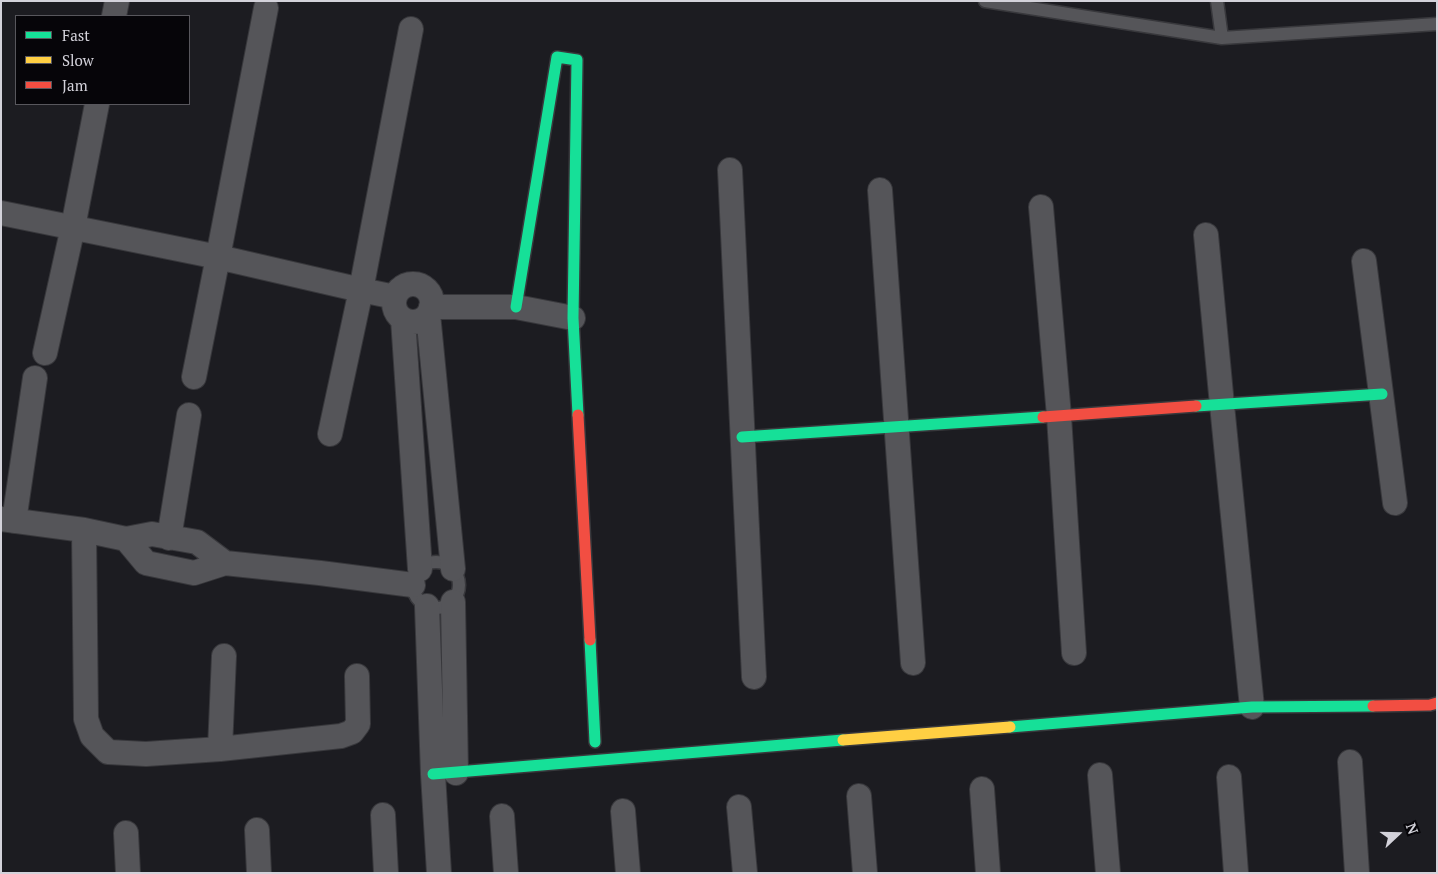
<!DOCTYPE html>
<style>
body{margin:0}
#map{position:relative;width:1438px;height:874px;overflow:hidden;background:#1c1c21;font-family:"PT Serif",serif}
canvas{display:block}
.frame{position:absolute;inset:0;border:2px solid #d3d2da;pointer-events:none}
.legend{position:absolute;left:15px;top:15px;width:175px;height:90px;box-sizing:border-box;background:#060509;border:1px solid #58575d;margin:0;padding:6px 9px;list-style:none;font-size:15px;color:#d3d2da}
.legend li{display:flex;align-items:center;gap:10px;height:25px}
.legend b{width:25px;border:1px solid #58575d}
.north{position:absolute;left:1373px;top:809px;width:50px;height:50px;-webkit-text-stroke:4px #060509;paint-order:stroke;rotate:69deg;font-size:14px;font-weight:700;line-height:20px;text-align:center;color:#d3d2da}
.north::after{content:'';display:block;margin:auto;width:18px;height:22px;background:#d3d2da;clip-path:polygon(50% 0,100% 100%,50% 72%,0 100%)}
</style>
<div id="map">
<canvas width="1438" height="874"></canvas>
<div class="frame"></div>
<ul class="legend">
<li><b style="height:6px;background:#16e098"></b>Fast</li>
<li><b style="height:6px;background:#ffcf43"></b>Slow</li>
<li><b style="height:6px;background:#f24e42"></b>Jam</li>
</ul>
<div class="north">N</div>
</div>
<script>
const ctx = document.querySelector('canvas').getContext('2d');
ctx.lineJoin = 'round';
function strokePath(path, color, width, dash) {
  ctx.strokeStyle = color;
  ctx.lineWidth = width;
  ctx.lineCap = dash ? 'butt' : 'round';
  ctx.setLineDash(dash || []);
  ctx.stroke(path);
}
const lane = new Path2D(`
 M985 1 1222 38 1437 24
 M1217 1 1222 38
 M413 585a23 23 0 1 1 46 0a23 23 0 1 1-46 0Z`);
const street = new Path2D(`
 M114 16 117 1
 M730 170 754 677
 M880 190 913 663
 M1041 207 1059 416 1074 653
 M1 213 218 257 361 290 395 297
 M1206 235 1222 405 1252 707
 M1364 261 1395 503
 M394 303a19 19 0 1 1 38 0a19 19 0 1 1-38 0Z
 M431 307H516L573 318
 M428 314 453 569
 M403 319 420 569
 M45 353 73 227 97 104
 M194 377 218 257 266 8
 M330 434 361 290 411 29
 M1 519 84 530 126 539 152 534 197 542 225 563
 M14 521 35 378
 M84 530 86 719 92 736 108 752 146 754 220 749 341 736 352 732 358 724 357 676
 M169 538 189 415
 M126 539 146 563 194 573 225 563 320 573 413 585
 M453 602 456 773
 M427 606 433 774 439 873
 M220 749 224 656
 M1350 762 1357 873
 M1100 775 1108 873
 M1229 777 1236 873
 M982 789 988 873
 M859 796 865 873
 M739 807 745 873
 M623 811 628 873
 M383 815 386 873
 M502 816 506 873
 M257 830 259 873
 M126 833 128 873`);
const fast = new Path2D(`
 M516 307 557 57 577 60 573 318 578 415
 M1196 406 1382 394
 M742 437 1043 417
 M590 640 595 742
 M1010 727 1252 707 1373 706
 M433 774 843 740`);
const slow = new Path2D(`
 M843 740 1010 727`);
const jam = new Path2D(`
 M578 415 590 640
 M1043 417 1196 406
 M1373 706 1430 705 1437 703`);
strokePath(lane, '#38383c', 15);
strokePath(street, '#38383c', 26);
strokePath(fast, '#38383c', 14);
strokePath(slow, '#38383c', 14);
strokePath(jam, '#38383c', 14);
strokePath(lane, '#555559', 12);
strokePath(street, '#555559', 24);
strokePath(fast, '#16e098', 11);
strokePath(slow, '#ffcf43', 11);
strokePath(jam, '#f24e42', 11);
</script>
